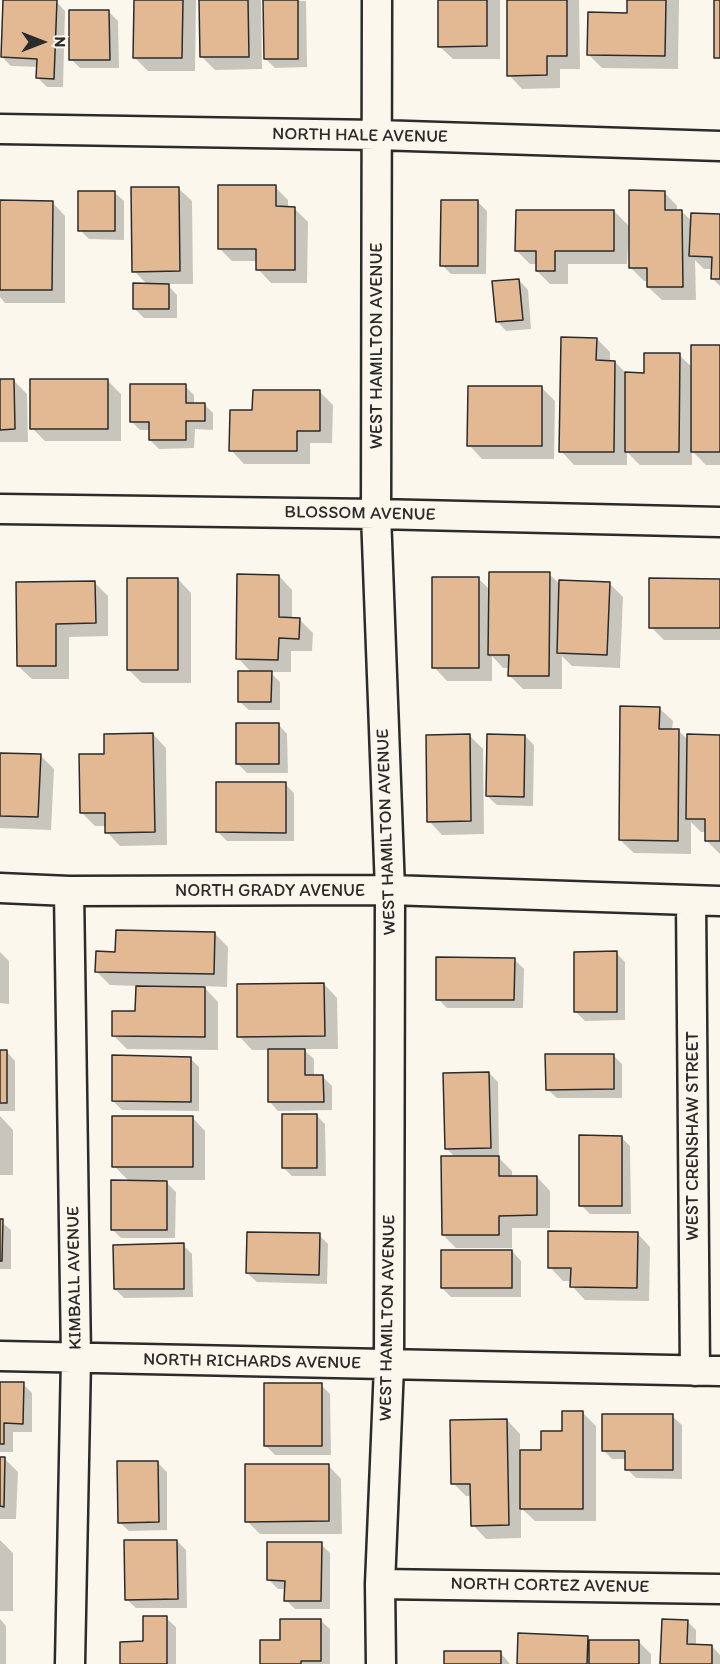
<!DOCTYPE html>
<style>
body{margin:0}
#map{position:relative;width:720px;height:1664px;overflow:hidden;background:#fbf7ec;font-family:Itim,sans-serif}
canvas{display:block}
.north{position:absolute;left:12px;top:12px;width:60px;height:60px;-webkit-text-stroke:4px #fbf7ec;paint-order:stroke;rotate:90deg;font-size:16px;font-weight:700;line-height:24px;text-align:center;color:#2b2b2b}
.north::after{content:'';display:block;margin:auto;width:21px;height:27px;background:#2b2b2b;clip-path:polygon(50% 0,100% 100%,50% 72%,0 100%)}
</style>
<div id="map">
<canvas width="720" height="1664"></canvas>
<div class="north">N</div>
</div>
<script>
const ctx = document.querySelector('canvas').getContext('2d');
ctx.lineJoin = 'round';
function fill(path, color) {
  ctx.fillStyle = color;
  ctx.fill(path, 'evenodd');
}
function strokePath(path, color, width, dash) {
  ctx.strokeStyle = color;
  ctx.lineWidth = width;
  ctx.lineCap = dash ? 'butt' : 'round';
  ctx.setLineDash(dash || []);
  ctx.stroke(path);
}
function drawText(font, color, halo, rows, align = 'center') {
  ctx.font = font + ' Itim,sans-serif';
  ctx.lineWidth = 6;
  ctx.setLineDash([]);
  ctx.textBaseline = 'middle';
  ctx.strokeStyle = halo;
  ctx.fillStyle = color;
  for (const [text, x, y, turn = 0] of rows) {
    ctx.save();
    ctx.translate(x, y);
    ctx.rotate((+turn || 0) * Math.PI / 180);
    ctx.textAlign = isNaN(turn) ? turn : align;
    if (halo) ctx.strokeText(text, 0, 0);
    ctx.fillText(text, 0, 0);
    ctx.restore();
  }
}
fill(new Path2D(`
 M4 0 56 1 65 11 63 87H47L38 78V67L11 66 2 57Z
 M135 0H196L195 71H148L134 57Z
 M200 0H261L262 69 215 70 201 56Z
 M265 0 306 1 307 67 275 68 265 58Z
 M439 0H500V59H453L439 46Z
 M508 0H579L580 69H560V88L522 89 509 75Z
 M628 0H679L678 69 602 68 589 55 628 14Z
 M109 12 118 21 119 68H80L71 59Z
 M275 187 288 200V208H294L308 222 307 283H271L258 269V261H232L219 248Z
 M178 188 192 201 193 284H167L177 295V318H144L135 309 148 285 134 271Z
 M114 192 124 201V240L89 239 80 230Z
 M664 192 677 206V212H682L692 221 720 215V286L712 278 713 269H704L695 260 696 300H662L648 287V281H644L630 267Z
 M0 202H52L65 216V303H5L0 297Z
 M478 202 487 211 486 274H451L442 265Z
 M614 211 629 226 627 264H568V284H550L537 271V264H530L517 251Z
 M519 280 528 290 531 329 506 331 497 321Z
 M597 339 610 352V362H615L627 374H645L679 355 693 368 720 347V465H706L692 451V465H640L627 452V465H574L561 451Z
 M0 381H14L27 394 28 442H0Z
 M108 381 121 394V441H45L32 428Z
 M185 386 194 395V404H204L213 413V430L195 429 194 448 159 449 150 440V430H140L131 421Z
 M542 388 555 401 554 459H482L469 445Z
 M319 391 333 405 332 443H310V464H244L231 450 254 412Z
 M549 574 561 585 610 584 623 597 620 668 572 666 562 656V689H523L510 676V668H503L492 656V681H447L434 667 478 578 491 591Z
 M279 576 292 590V619H299L313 633 312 651H291V672H270L280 682V710H249L239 701 252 673 238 658Z
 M178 579 191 593V683H142L129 670Z
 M720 580V640H664L651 627Z
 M95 583 108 596V636L69 637V679H32L18 666 17 584Z
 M659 708 673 721 672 731H679L689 741 720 736V854L706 840V832H701L691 822V854L634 853 620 840Z
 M278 724 287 734 288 773H247L237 763Z
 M153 734 166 748 167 845 120 846 107 832 106 826H95L82 813 106 755Z
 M470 736 483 749 484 834 442 835 429 821Z
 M525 736 534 745 533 806 497 805 487 796Z
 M0 754 40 755 54 769 51 830 0 828Z
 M285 784 294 793V841H227L218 832Z
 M214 933 228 947 227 987 203 986 218 1002V1050L127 1049 114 1036 137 1013V986L110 985 97 972 117 953Z
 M0 952 9 961V1004L0 1003Z
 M616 953 625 962V1020L585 1021 576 1012Z
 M515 960 524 969 523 1008H447L438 999Z
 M324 984 337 998 338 1049H303L314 1059V1077H323L332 1086V1110L278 1111 269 1101V1050H252L239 1036Z
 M0 1051H6L15 1061V1111H0Z
 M613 1055 622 1064V1098H557L547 1089Z
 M190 1058 199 1067V1111L122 1110 113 1101Z
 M489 1073 498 1082 499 1158 512 1171V1177H537L550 1191V1228H512V1248H456L443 1235 456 1158 446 1148Z
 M316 1115 325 1124 326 1176H292L283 1167Z
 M0 1116 13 1130V1175H0Z
 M192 1117 205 1131V1180H164L176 1192 175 1238H121L112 1229 130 1182 114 1166Z
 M621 1137 630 1146 631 1214H590L581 1205Z
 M0 1221 11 1230V1269H0Z
 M637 1233 650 1247 649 1301 585 1300 572 1286V1281H563L550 1267Z
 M319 1235 328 1244 327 1284 257 1282 247 1273Z
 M183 1245 192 1254 193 1297 124 1298 115 1289Z
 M512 1251 521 1261V1297H451L442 1288Z
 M0 1384H23L32 1393V1432H13V1452H0Z
 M321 1385 330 1394 331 1455H275L266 1446Z
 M583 1413 596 1426V1521H535L521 1508V1538L486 1539 473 1525 472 1496H466L453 1483 507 1420 520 1434V1452H543Z
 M672 1416 682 1425V1479L636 1478 627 1469V1459H612L603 1450Z
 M0 1458 5 1459 18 1472 16 1519H0Z
 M157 1462 167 1472V1530L129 1531 119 1522Z
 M328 1465 341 1479 342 1534H260L247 1521Z
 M0 1540 13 1553V1611H0Z
 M177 1541 186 1550 187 1608H136L126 1599Z
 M321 1544 330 1553V1609H295L286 1600V1589H278L269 1580Z
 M166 1618 176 1627V1664H121L145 1643Z
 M0 1619 6 1626V1664H0Z
 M320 1620 330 1629V1664H261L281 1641Z
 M687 1621 696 1630V1646H712L720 1655V1664H662Z
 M587 1637 592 1641H638L651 1654V1664H518Z
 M500 1652 510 1664H446Z`), '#0003');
const building = new Path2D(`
 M3 0H57L54 79 36 78 37 59 1 57Z
 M134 0H183L182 58H133Z
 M199 0H248L249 57H200Z
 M263 0H298V59H264Z
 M438 0H487V46L438 47Z
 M507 0H567V56H547V75L507 76Z
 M627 0H666L665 56 587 55 588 12 627 13Z
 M714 0H720V58H714Z
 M69 10H109L110 60H69Z
 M218 185H276V206L295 207V270H256V249H218Z
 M131 187H179L180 271 132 272Z
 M629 190 665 191V210H682L683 287H647V268H629Z
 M78 191H115V231H78Z
 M0 200 53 201 52 290H0Z
 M441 200H478V266H440Z
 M516 210H614V251H555V271H536V251H515Z
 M691 213 720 214V279H711L712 257 689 256Z
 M519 279 523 320 496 322 492 281Z
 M133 283 169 284V309H133Z
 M561 337 597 338 596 360 615 361 614 452H559Z
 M691 345H720V452H691Z
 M644 353H680L679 452H625V372L644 373Z
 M0 379H14L15 429 0 430Z
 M30 379H108V429H30Z
 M130 384H186V403H205V421H186V440H149V422H130Z
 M468 386H542V446H467Z
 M253 390H320V431H297V451H229L230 410H252Z
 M489 572H550L549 676H508L509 655H488Z
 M237 574 279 575V617L300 618 299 639 279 638 278 660 236 659Z
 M432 577H479V668H432Z
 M127 578H178V670H127Z
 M649 578 720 579V628H649Z
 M559 580 610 582 607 655 557 653Z
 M95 581 96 623 56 624V666H17L16 582Z
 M238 671H272L271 702H238Z
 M620 706 660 707 659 729H679L678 841 619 840Z
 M236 723H279V764H236Z
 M153 733 155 832 105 833V813H80L79 754H104V734Z
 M470 734 471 821 427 822 426 735Z
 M487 734 525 735 524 797 486 796Z
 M687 734 720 735V841H705V819H686Z
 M0 753 41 754 38 817 0 816Z
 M216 782H286V833L216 832Z
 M116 930 215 932 214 974 95 972 96 951 115 952Z
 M617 951V1012H574V952Z
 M436 957 515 958 514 1000H436Z
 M324 983 325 1036 237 1037V984Z
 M136 986 205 987V1037L112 1036V1011H135Z
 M268 1049H305V1075H323L324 1102H268Z
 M0 1050H7V1103H0Z
 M545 1054H614V1089L546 1090Z
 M112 1055 191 1057V1102L112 1101Z
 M489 1072 491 1148 445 1149 443 1073Z
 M282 1114H317V1168H282Z
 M112 1116H193V1167H112Z
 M579 1135 622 1136V1206H579Z
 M441 1156H499V1176H537V1215L499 1216V1235H442Z
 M111 1180 167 1181V1230H111Z
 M0 1219H3L2 1261H0Z
 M548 1231 638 1232 637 1288 570 1287 571 1268H548Z
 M247 1232 320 1233 319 1275 246 1273Z
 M184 1243V1289H114L113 1245Z
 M441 1250H512V1288H441Z
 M0 1382H24L23 1424 4 1423V1444H0Z
 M264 1383H322V1446H264Z
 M562 1411H583V1509H520V1450H541V1431H562Z
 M602 1414H673V1470H625V1451H602Z
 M507 1419 509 1525 471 1526 470 1484H451L450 1420Z
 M0 1457H5L4 1507 0 1506Z
 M117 1461H158L159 1522 118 1523Z
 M245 1464H329V1521L245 1522Z
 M124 1540H177L178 1599 125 1600Z
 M267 1542H322L321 1601H284L285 1581 267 1580Z
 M143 1616H167V1664H120V1642L143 1641Z
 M280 1619H321V1661H301V1664H260V1640H280Z
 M662 1619 688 1620 687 1644 712 1645V1664H660Z
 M518 1633 588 1636 587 1664H517Z
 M589 1640H639V1664H589Z
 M444 1651H501V1664H444Z`);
fill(building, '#e2b993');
strokePath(building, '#2b2b2b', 1.5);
const minor = new Path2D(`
 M377 0 376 514 390 890 389 1366 380 1584 381 1664
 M0 129 377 135 720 146
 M0 509 376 514 720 522
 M0 888 69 891 390 890 720 901
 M69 891 76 1358 70 1664
 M691 901 695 1371
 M0 1356 720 1371
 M380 1584 720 1589`);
strokePath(minor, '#2b2b2b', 33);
strokePath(minor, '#fbf7ec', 28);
drawText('18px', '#2b2b2b', '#fbf7ec', [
 ["NORTH HALE AVENUE",360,136,1],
 ["WEST HAMILTON AVENUE",377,346,-90],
 ["BLOSSOM AVENUE",360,514,1],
 ["WEST HAMILTON AVENUE",387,832,-92],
 ["NORTH GRADY AVENUE",270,891],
 ["WEST CRENSHAW STREET",693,1136,-90],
 ["KIMBALL AVENUE",75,1278,-91],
 ["WEST HAMILTON AVENUE",388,1318,-89],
 ["NORTH RICHARDS AVENUE",252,1362,1],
 ["NORTH CORTEZ AVENUE",550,1586,1]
]);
</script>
